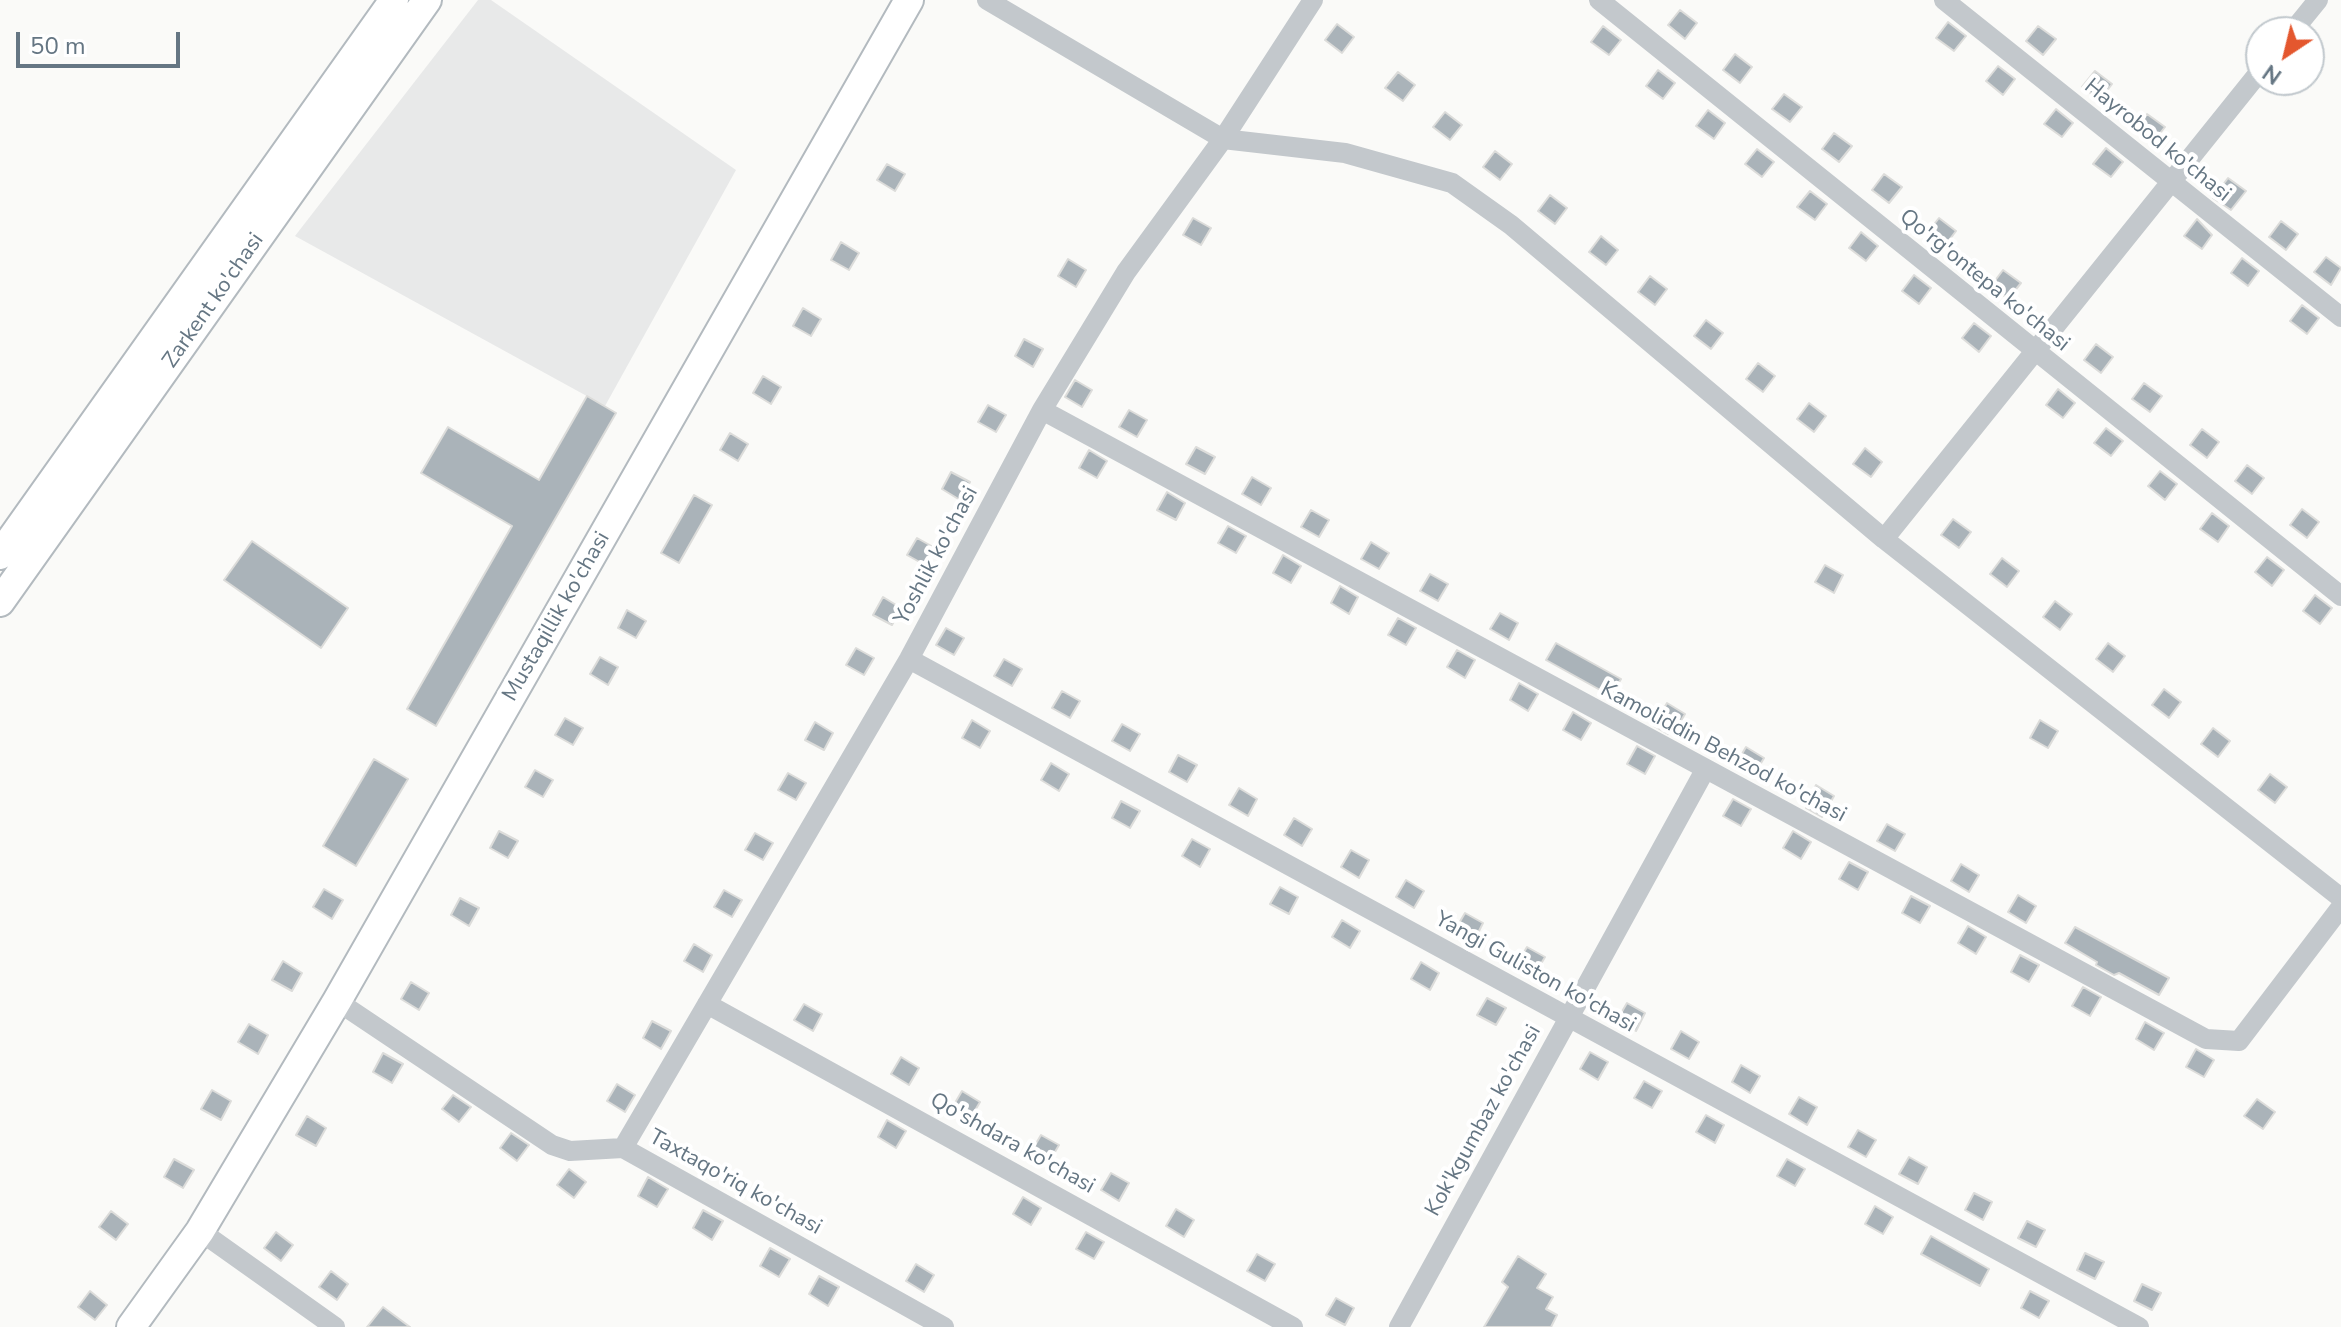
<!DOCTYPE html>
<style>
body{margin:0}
#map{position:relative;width:2341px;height:1327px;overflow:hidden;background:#fafaf8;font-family:"Nunito Sans",sans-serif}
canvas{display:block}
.north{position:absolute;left:2245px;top:16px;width:80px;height:80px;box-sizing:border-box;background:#fff;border:2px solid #c1c8cd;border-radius:50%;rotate:215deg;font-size:22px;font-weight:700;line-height:32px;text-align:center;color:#657683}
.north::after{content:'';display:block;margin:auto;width:28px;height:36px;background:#e4572e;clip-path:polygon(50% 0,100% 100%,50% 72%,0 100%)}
.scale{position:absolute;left:16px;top:32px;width:164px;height:36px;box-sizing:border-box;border:4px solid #657683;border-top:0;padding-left:10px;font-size:24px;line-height:28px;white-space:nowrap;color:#657683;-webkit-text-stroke:6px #fff;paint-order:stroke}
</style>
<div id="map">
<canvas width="2341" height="1327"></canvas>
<div class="north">N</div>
<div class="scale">50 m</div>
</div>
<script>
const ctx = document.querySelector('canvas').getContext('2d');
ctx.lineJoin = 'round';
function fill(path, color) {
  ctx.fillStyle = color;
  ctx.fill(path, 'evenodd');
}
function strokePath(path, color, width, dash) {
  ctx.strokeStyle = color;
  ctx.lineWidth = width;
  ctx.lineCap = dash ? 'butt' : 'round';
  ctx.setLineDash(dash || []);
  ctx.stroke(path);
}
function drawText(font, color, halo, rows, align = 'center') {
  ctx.font = font + ' "Nunito Sans",sans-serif';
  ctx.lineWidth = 8;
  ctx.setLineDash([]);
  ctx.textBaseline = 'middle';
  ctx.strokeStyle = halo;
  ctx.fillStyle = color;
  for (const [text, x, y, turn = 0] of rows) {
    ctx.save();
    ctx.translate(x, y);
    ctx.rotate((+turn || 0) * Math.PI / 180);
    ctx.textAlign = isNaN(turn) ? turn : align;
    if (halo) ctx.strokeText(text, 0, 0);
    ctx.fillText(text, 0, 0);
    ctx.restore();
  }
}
fill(new Path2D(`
 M478 0H491L736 170 605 406 295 236Z`), '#e8e9e9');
const building = new Path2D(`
 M1680 10 1697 23 1685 39 1668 25Z
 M1948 22 1966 36 1954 51 1936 38Z
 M1337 24 1354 37 1342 53 1325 40Z
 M1603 26 1621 40 1609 55 1591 42Z
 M2038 26 2056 39 2043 55 2026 41Z
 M1735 54 1752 67 1740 83 1723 70Z
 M1998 66 2015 79 2003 95 1986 81Z
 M1658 70 1675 83 1663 99 1646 86Z
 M2095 71 2112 84 2100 100 2082 87Z
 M1398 72 1415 85 1403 101 1385 88Z
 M1784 94 1802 107 1790 122 1772 109Z
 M2056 109 2073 123 2062 137 2044 124Z
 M1708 110 1725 123 1714 139 1696 126Z
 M1445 112 1462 125 1450 140 1433 127Z
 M2147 114 2165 127 2153 142 2135 129Z
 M1834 133 1852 146 1839 162 1822 149Z
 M2106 148 2123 162 2111 177 2093 164Z
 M1757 149 1774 162 1762 177 1745 164Z
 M1495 151 1512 164 1500 180 1483 167Z
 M887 164 905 174 895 191 877 180Z
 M1884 174 1902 187 1889 203 1872 190Z
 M2228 178 2246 191 2231 210 2213 198Z
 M1810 191 1827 204 1815 220 1797 207Z
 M1550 195 1567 208 1555 224 1538 211Z
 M1193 218 1211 228 1201 245 1183 235Z
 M1939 218 1956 231 1944 247 1927 233Z
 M2197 219 2212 235 2202 249 2184 236Z
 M2281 221 2298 234 2286 250 2269 237Z
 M1861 232 1878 246 1866 261 1849 248Z
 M1601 236 1618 250 1606 265 1589 252Z
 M841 242 859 253 849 270 831 260Z
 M2326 257 2341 268 2331 285 2314 272Z
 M2242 258 2259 271 2248 286 2231 273Z
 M1068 259 1086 270 1076 287 1058 276Z
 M2003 270 2021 283 2008 299 1991 286Z
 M1914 275 1931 288 1919 304 1902 291Z
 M1650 276 1667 289 1655 305 1638 292Z
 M2302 305 2319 318 2307 334 2290 321Z
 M803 308 821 319 811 336 793 326Z
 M1706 320 1723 333 1711 349 1694 336Z
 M1974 323 1991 336 1979 352 1962 338Z
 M1024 339 1043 349 1033 367 1015 356Z
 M2096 344 2113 357 2101 373 2084 360Z
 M1758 363 1775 376 1763 392 1746 379Z
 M763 376 781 387 771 404 753 393Z
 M1075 380 1092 390 1082 407 1065 397Z
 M2144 383 2162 396 2150 412 2132 399Z
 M2058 389 2075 403 2063 418 2046 405Z
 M587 396 616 413 436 726 407 709 512 526 421 473 448 427 539 480Z
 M1809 403 1826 416 1814 432 1797 419Z
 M988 405 1006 415 996 432 978 422Z
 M1129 410 1147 420 1137 437 1119 427Z
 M2106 428 2123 441 2111 456 2094 443Z
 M2202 429 2219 442 2207 458 2190 445Z
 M730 433 748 444 738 461 720 450Z
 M1196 447 1215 457 1205 474 1186 464Z
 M1865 448 1882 462 1871 477 1853 464Z
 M1089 450 1107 461 1097 478 1079 468Z
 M2247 465 2264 478 2252 494 2235 481Z
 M2160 471 2177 484 2165 500 2148 486Z
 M951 472 970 482 960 500 942 489Z
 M1252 477 1271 488 1261 505 1242 494Z
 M1167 492 1185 503 1176 520 1157 510Z
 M694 495 712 505 679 563 661 553Z
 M2302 509 2319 522 2307 538 2290 525Z
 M1311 510 1329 520 1319 537 1301 527Z
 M2212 513 2229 526 2218 542 2200 529Z
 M1953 519 1971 532 1959 548 1941 535Z
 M1228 526 1246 536 1236 553 1218 543Z
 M917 538 935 548 925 565 907 555Z
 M252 541 348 608 321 648 224 580Z
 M1371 542 1389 553 1379 569 1361 559Z
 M1283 555 1301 566 1291 583 1273 573Z
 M2267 557 2284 570 2272 586 2255 572Z
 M2002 558 2019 571 2007 587 1990 574Z
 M1825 565 1843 575 1834 593 1815 582Z
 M1430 574 1448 584 1438 601 1420 591Z
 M1340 586 1358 597 1349 614 1331 603Z
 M2315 595 2332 608 2320 624 2303 611Z
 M883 597 901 608 892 625 873 615Z
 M2055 601 2072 614 2060 630 2043 617Z
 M627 610 646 621 636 638 618 628Z
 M1500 613 1518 623 1509 640 1490 629Z
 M1398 618 1416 628 1406 645 1388 635Z
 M946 628 964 638 954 655 936 645Z
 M1556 643 1621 679 1611 696 1546 660Z
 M2108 643 2125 656 2113 672 2096 659Z
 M856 648 874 658 864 675 846 665Z
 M1457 650 1475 660 1465 678 1447 667Z
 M600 657 618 667 608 685 590 674Z
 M1004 659 1022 669 1012 686 994 676Z
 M1519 683 1538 694 1528 711 1510 700Z
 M2164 689 2181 702 2169 718 2152 705Z
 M1062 691 1080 701 1070 718 1052 708Z
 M1667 703 1685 714 1675 731 1671 729 1668 734 1654 726Z
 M1573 712 1591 723 1581 740 1563 730Z
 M565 718 583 728 573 745 555 735Z
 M972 720 990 731 980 748 962 738Z
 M2040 720 2058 731 2048 748 2030 738Z
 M815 722 833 733 824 750 805 740Z
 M1122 724 1140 734 1130 751 1112 741Z
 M2213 728 2230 741 2218 757 2201 744Z
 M1637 746 1655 756 1645 774 1627 764Z
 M1746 747 1764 758 1754 775 1736 764Z
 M1178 755 1197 765 1187 782 1169 772Z
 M374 759 408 779 356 866 323 846Z
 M1051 763 1069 774 1059 791 1041 780Z
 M535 770 553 780 543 797 525 787Z
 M788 773 806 783 796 800 778 790Z
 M2270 774 2287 787 2275 803 2258 790Z
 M1816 785 1834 796 1822 817 1806 808Z
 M1239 788 1257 799 1248 816 1229 805Z
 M1733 799 1751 809 1741 826 1723 816Z
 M1121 801 1140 811 1130 828 1112 818Z
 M1294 818 1312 829 1302 846 1284 835Z
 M1887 824 1905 834 1895 851 1877 841Z
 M499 831 518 841 508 858 490 848Z
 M1793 831 1811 842 1801 859 1783 848Z
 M755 833 773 843 763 860 745 850Z
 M1192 839 1210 849 1200 867 1182 856Z
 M1351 850 1369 860 1359 878 1341 867Z
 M1849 862 1868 872 1858 890 1839 879Z
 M1961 864 1979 875 1969 892 1951 881Z
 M1406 880 1424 891 1414 908 1396 897Z
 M1280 887 1298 897 1289 914 1270 904Z
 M324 889 343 900 332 919 313 907Z
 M724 890 742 900 732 917 714 907Z
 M2018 895 2036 906 2026 923 2008 912Z
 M1911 896 1930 906 1920 923 1902 913Z
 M460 898 479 908 469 926 451 915Z
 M1465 913 1483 923 1474 941 1455 930Z
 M1342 920 1360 931 1350 948 1332 937Z
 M1968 926 1986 937 1976 954 1958 943Z
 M2075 927 2169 978 2159 995 2119 973 2114 975 2096 965 2097 962 2065 943Z
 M694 944 712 955 703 972 684 961Z
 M1527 947 1545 957 1535 974 1517 964Z
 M2020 955 2039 965 2029 982 2011 972Z
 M283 961 302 973 292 991 272 980Z
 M1421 962 1439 973 1430 990 1411 979Z
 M411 982 429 993 419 1010 401 999Z
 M2083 987 2101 997 2090 1016 2072 1006Z
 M1487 998 1506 1008 1496 1025 1477 1015Z
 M1627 1003 1645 1013 1636 1031 1617 1020Z
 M804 1004 822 1014 813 1031 794 1020Z
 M652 1021 671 1031 661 1049 643 1038Z
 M2145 1022 2164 1033 2154 1050 2136 1039Z
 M249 1024 268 1035 258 1054 238 1042Z
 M1681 1031 1699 1042 1689 1059 1671 1049Z
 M2196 1049 2214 1060 2204 1077 2186 1067Z
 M1590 1052 1608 1062 1598 1080 1580 1069Z
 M383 1053 403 1064 392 1083 373 1072Z
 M901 1057 919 1068 909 1085 891 1074Z
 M1741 1065 1760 1076 1750 1093 1732 1082Z
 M1644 1081 1662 1091 1652 1108 1634 1098Z
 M617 1084 635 1095 625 1112 607 1101Z
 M212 1090 231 1101 221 1120 201 1109Z
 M962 1091 980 1102 970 1119 952 1108Z
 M453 1095 471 1107 459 1122 442 1109Z
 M1799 1097 1817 1107 1807 1125 1789 1114Z
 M2257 1099 2275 1112 2263 1129 2244 1116Z
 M1706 1115 1724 1125 1715 1143 1696 1132Z
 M307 1116 326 1128 316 1146 296 1135Z
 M887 1120 906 1131 896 1148 878 1137Z
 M1858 1130 1876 1140 1866 1157 1848 1147Z
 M511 1133 529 1145 517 1161 500 1148Z
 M1041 1135 1059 1145 1049 1162 1031 1152Z
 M1909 1157 1927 1167 1918 1184 1899 1174Z
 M174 1159 194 1170 183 1188 164 1177Z
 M1787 1159 1805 1169 1795 1186 1777 1176Z
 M569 1169 586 1182 574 1198 557 1185Z
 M1111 1173 1129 1183 1119 1201 1101 1190Z
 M648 1177 668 1189 657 1207 638 1196Z
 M1974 1193 1992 1202 1983 1220 1965 1210Z
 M1023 1197 1041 1208 1031 1225 1013 1214Z
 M1875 1206 1893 1217 1883 1234 1865 1224Z
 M1176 1209 1194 1220 1184 1237 1166 1226Z
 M703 1210 723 1221 712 1240 693 1228Z
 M111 1211 128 1224 116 1240 99 1227Z
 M2027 1221 2045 1230 2036 1247 2018 1238Z
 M276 1232 293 1245 281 1261 264 1248Z
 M1086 1232 1104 1242 1094 1259 1076 1249Z
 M1931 1236 1989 1269 1980 1286 1921 1254Z
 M770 1248 790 1259 779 1277 760 1266Z
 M2085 1253 2104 1262 2095 1279 2077 1270Z
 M1257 1254 1275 1264 1265 1281 1247 1271Z
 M1518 1256 1546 1274 1537 1288 1553 1297 1546 1309 1557 1315 1551 1327H1484L1508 1287 1502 1282Z
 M916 1264 934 1275 924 1292 906 1281Z
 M331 1271 348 1284 337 1300 319 1287Z
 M819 1276 839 1287 828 1306 809 1294Z
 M2142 1284 2161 1293 2152 1310 2134 1301Z
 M90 1291 107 1305 95 1320 78 1307Z
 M2030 1291 2049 1301 2039 1318 2021 1308Z
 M1336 1298 1354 1308 1345 1325 1326 1315Z
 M383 1307 410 1327H367Z`);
fill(building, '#aab3b9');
strokePath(building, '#dcdcda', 2);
const secondary = new Path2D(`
 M0 555 394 0
 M0 602 427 0
 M131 1327 200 1231 337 1001 909 0`);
strokePath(secondary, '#b3babf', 32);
strokePath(new Path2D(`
 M987 0 1223 139 1345 153 1452 183 1511 225 1884 539 2341 898
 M1599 0 2341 596
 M1944 0 2341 317
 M2292 32 2318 0
 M1042 410 2206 1039 2239 1041 2341 907
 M1884 539 2261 70
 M909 659 2139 1327
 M337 1001 552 1145 570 1151 623 1148 944 1327
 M707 1004 1293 1327
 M623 1148 909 659 1042 410 1126 272 1223 139 1313 0
 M200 1231 335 1327
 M1399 1327 1705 770`), '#c3c8cc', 20);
strokePath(secondary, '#fff', 28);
drawText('22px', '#657683', '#fff', [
 ["Hayrobod ko'chasi",2157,141,39],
 ["Qo'rg'ontepa ko'chasi",1984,281,39],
 ["Zarkent ko'chasi",214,301,-55],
 ["Yoshlik ko'chasi",937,556,-62],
 ["Mustaqillik ko'chasi",557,617,-60],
 ["Kamoliddin Behzod ko'chasi",1723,753,28],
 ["Yangi Guliston ko'chasi",1535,973,29],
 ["Kok'kgumbaz ko'chasi",1484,1121,-61],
 ["Qo'shdara ko'chasi",1012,1144,29],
 ["Taxtaqo'riq ko'chasi",735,1183,29]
]);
</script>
